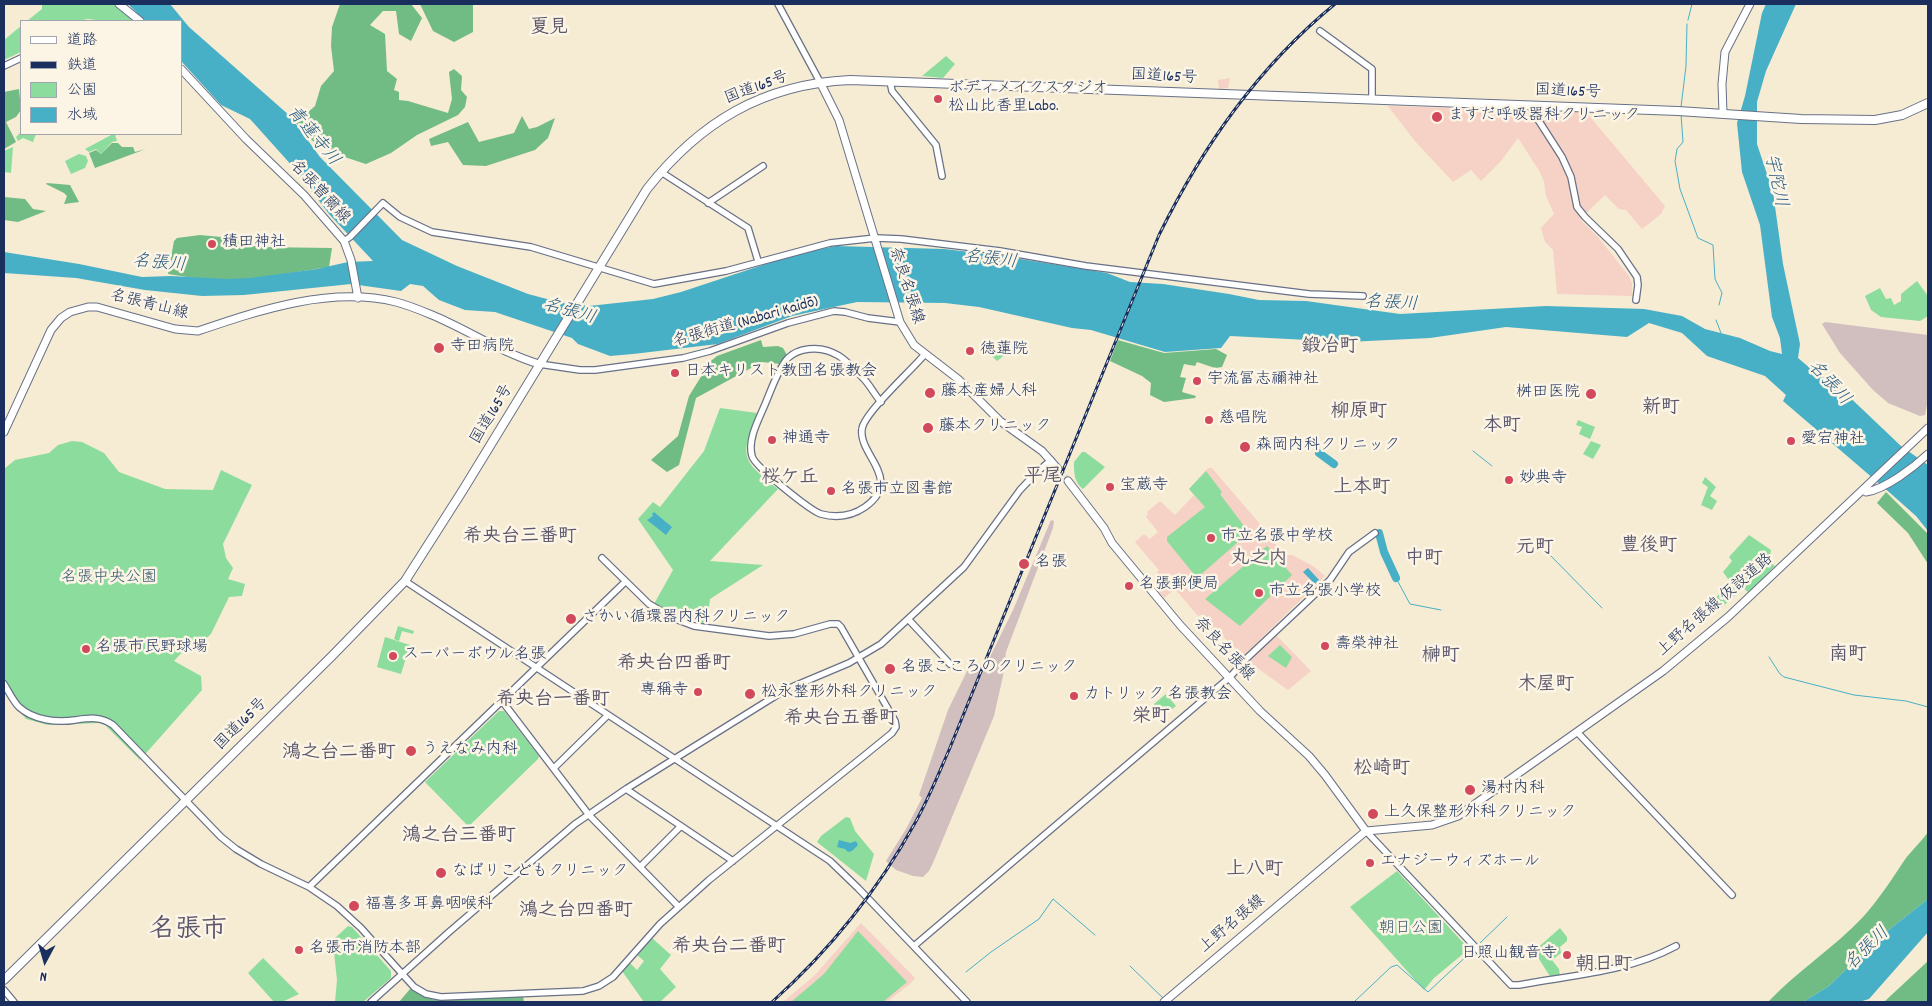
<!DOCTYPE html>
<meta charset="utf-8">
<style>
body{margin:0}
#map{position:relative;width:1932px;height:1006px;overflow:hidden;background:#f6ebd3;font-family:Dekko,"Klee One",sans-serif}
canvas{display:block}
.frame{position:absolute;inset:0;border:5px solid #1b2f5e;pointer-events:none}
.legend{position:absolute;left:20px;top:20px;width:162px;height:115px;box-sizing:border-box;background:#fcf5e5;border:1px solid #a2a6af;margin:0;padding:6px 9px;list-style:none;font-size:15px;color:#1b2f5e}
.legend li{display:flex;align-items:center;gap:10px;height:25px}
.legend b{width:25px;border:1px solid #a2a6af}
.north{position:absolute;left:20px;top:936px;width:50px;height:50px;-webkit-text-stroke:4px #fcf5e5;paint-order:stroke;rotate:186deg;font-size:14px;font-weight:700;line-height:20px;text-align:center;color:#1b2f5e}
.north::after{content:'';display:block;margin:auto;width:18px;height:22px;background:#1b2f5e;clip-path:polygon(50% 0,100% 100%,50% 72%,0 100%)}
</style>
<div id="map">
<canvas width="1932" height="1006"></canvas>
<div class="frame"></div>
<ul class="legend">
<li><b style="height:6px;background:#fff"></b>道路</li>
<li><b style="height:6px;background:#1b2f5e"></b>鉄道</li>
<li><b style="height:14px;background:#8cdd9d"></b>公園</li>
<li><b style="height:14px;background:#47b0c6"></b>水域</li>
</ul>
<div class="north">N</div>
</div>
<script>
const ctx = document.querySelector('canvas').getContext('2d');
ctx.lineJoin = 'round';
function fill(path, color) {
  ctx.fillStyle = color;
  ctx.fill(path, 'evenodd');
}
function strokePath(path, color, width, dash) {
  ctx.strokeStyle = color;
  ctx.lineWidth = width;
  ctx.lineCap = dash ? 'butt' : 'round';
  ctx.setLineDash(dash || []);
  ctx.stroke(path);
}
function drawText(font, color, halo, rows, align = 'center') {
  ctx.font = font + ' Dekko,"Klee One",sans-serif';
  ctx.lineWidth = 5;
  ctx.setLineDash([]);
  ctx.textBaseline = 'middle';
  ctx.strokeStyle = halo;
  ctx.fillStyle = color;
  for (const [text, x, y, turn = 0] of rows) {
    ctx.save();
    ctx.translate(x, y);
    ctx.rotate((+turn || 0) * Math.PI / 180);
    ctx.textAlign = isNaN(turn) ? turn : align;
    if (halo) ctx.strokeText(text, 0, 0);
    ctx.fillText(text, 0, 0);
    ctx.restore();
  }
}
fill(new Path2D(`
 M1230 78 1228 88 1219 89 1218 80Z
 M1388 106 1586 112 1665 206 1661 214 1642 229 1626 210 1619 209 1605 195 1580 219 1598 237 1629 276 1632 283V296L1557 294 1553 250 1545 242 1541 228 1554 214 1546 196 1544 182 1540 172 1518 138 1501 161 1481 181 1471 170 1453 182 1414 140Z
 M1208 468H1212L1271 537 1283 555H1292L1313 566 1325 576 1243 656 1201 615 1198 616 1175 589 1164 598 1158 591 1167 583 1157 572 1159 570 1135 542 1144 534 1150 539 1158 532 1146 517 1148 514 1147 512 1160 501 1175 515 1194 495 1189 489Z
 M1276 635 1311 671 1288 690 1249 662 1250 658Z
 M861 923 915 978 911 983 887 1002H783L814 976Z`), '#f6d1c5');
fill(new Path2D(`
 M1825 322 1928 335V399L1925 415 1920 416 1888 403 1873 390 1840 353 1822 324Z
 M1051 520 1054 521 1053 528 1006 652 1003 676 994 716 933 863 929 871 923 877 913 876 896 870 886 861 906 829 922 798 919 795 948 710 969 667 986 665 1013 610Z`), '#d1bfbf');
fill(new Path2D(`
 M42 4H115L133 21H104L88 19 77 21H27L42 9Z
 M21 26V52L4 60V40Z
 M946 56 955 64 943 78 922 76Z
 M21 132V134H36L33 142 23 138 18 141 16 137Z
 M113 134H115L117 141 112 142 101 154 96 149 89 152 85 149Z
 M13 147 11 173 4 172V151Z
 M79 154 86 156 88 161 85 168 71 174 65 161Z
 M1917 281 1928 296V316L1920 321 1881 317 1871 310 1865 296 1880 288 1886 299 1891 298 1894 305 1901 301V294Z
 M1001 345 1011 350 997 361 992 356Z
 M720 408 757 413C740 458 741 459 778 489L710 561 763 565 710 599 706 628 654 604 673 570 638 519 653 502 660 507 704 451Z
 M1578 420 1595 427 1590 439 1579 434 1582 427 1576 425Z
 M72 441 82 442 104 453 119 472 165 489 213 490 221 470 252 485 223 544 226 558 233 568 228 579 245 584 242 596 229 597 211 634 201 643 185 649 174 661 201 676 202 690 140 760 105 725 99 723 48 725 26 719 4 690V469L15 460 49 453 58 445Z
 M1591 441 1601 445 1593 459 1583 454Z
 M1082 452H1085L1105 467 1083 489C1074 482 1074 473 1074 462Z
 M1206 471 1222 492 1220 494 1247 530 1246 535 1197 578 1167 541V537L1205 507 1189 489Z
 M1705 477 1716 487 1710 496 1717 501 1712 510 1701 505 1708 487 1702 483Z
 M1749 535 1771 550 1769 561 1775 566 1749 593 1743 588 1721 608 1713 600 1731 583 1723 572 1732 561 1729 557Z
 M1267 546 1292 575 1240 626 1205 599Z
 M398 626 414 631 413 634 402 631 399 641 394 639Z
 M385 637 410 645 401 674 377 667Z
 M1280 645 1292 657 1286 668 1268 656Z
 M1166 694 1176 706 1163 716 1154 704Z
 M499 711H504L539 756 538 759 470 825H467L425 782Z
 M846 817 850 818 855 831 874 854 866 881 817 842 821 836Z
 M1397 871 1469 949 1434 978 1424 990 1350 907Z
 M348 926 352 927 391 971V978L363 1002H335L337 980 333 943 334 939Z
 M1560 928 1567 937V941L1560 947 1561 953 1552 960 1559 969 1560 977 1551 978 1534 951Z
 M858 931 907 982 883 1002H791L824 974Z
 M652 938 671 955 660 969 676 987 660 1002H644L622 971 630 963 637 970 644 961 637 955Z
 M263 958 299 994 282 1002H274L248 973Z`), '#8cdd9d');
fill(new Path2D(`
 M340 4H411L422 18 411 41 399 34 396 11H383L370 25 385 34 387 71 397 79 394 90 399 92V100L408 101 448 113 452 99 449 72 454 69 462 76 461 90 467 97 465 107 458 115 417 135 391 153 366 164C336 154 316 150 296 123L315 106 321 86 334 71 331 46 332 27Z
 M420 4H473V32L454 42 433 31Z
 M19 89 21 110 16 117 6 122 16 142 4 149V92Z
 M522 116 529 129 537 127 555 118 548 138 535 150 486 166 463 165 448 142 431 146 429 139 468 122 479 142 514 133Z
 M112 143H118L122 147H133L135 152 146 149 95 168 89 153 96 150 101 154Z
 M47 183 70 185 79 202 64 204 67 196 64 193 46 184Z
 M4 197 25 199 33 209 46 211 18 222 4 220Z
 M200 235 232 238 260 247 332 248 329 267 226 283 168 274 174 241 177 238Z
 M761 340 763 347 778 346 783 348 787 355 780 364 762 362 696 398 679 465 667 472 651 460 678 436 689 396 702 375 701 369 717 356Z
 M1118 340 1164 353 1216 349 1227 355 1222 367 1215 368 1197 362 1195 366 1184 364 1180 377 1186 378 1182 392 1196 396 1195 398 1164 402 1150 395 1151 383 1142 376 1110 361Z
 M1886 492 1928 534V564L1908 533 1877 503Z
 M1928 832V899L1881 936 1829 986 1803 1002H1768C1797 971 1834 948 1863 917 1879 899 1892 879 1906 858 1913 849 1922 841 1928 832Z
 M1928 961V1002H1884Z
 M410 989 425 997 435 1000H458L523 996 524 1002H399Z`), '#71bc84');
fill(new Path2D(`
 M128 4H170L189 27 290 116 320 157 402 240 457 266 528 294 562 303 589 306 653 299 681 292 799 253 836 246 944 249 996 255 1107 273 1130 282 1163 284 1229 294 1259 300 1306 301 1400 314 1546 306 1644 309 1682 316 1705 329 1740 338 1770 351 1782 354 1780 338 1772 317 1760 225 1742 172 1737 123 1745 96 1762 13 1766 4H1796L1766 71 1757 102V144L1773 192 1783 264 1800 344 1798 358 1811 369 1841 389 1901 446 1928 465V531L1916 516 1889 492 1783 401 1786 395 1765 376 1707 356 1682 333 1649 323 1627 337 1506 327 1430 338 1347 342 1230 336 1221 348 1165 352 1091 330 1072 328 979 307 945 303 857 302 792 316 718 344 633 354 610 356 578 344 572 338 495 312 465 310 439 300 423 286 410 284 401 291 351 284 244 295 202 296 145 290 76 278 4 273V252L79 264 142 277 171 276 228 279 250 278 317 269 348 262 373 261 329 214 294 168 250 119 221 105 181 61V21H145Z
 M654 512 672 527 666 535 647 520 653 516 652 514Z
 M1308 568 1319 580 1315 584 1303 572Z
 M839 840 850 843 856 841 858 845 852 851 848 852 845 849 837 847Z
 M1928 899V932L1869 999 1859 1002H1803L1829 986 1881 936Z`), '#47b0c6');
strokePath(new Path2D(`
 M1688 20 1692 4
 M1681 107 1686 66 1687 24
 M1681 114 1683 142 1677 149 1675 161 1680 189 1698 238 1713 245 1715 279 1722 293 1719 305
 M1716 320 1721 333
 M1473 451 1492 466
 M1549 554 1602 608
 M1396 578 1410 604 1441 610
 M1769 657 1780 674 1784 677 1854 695 1906 701 1928 707
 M1480 943 1507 917
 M1130 966 1163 998
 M966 972 991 952 1039 919 1053 899 1095 935
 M932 1002H933
 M1354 1002 1391 967 1397 965 1428 992 1471 952`), '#47b0c6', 1);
strokePath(new Path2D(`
 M1319 453 1334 464
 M1379 533 1384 552 1396 578`), '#47b0c6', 8);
strokePath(new Path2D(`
 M1058 469 1068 481`), '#cac5bc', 7, [7, 3.5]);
const minor = new Path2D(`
 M778 4 820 82
 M1320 31 1372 69V99
 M4 66 21 58
 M890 81 892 91 936 145 942 176
 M1538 106 1537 118 1562 157 1571 177 1577 207 1585 217 1618 249 1637 277 1638 285 1636 300
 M661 172 748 228 758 261
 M708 203 763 166
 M344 241 350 237 383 203 400 217 432 232 531 247 654 284 726 271 830 243 876 238 901 239 1000 251 1086 266 1269 289 1309 294 1363 296
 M539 364 580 370H595L683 358 710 351 788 323 834 311 845 312 868 318 900 322
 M881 402C874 394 870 385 863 378 847 361 833 346 809 349 801 350 794 352 788 358 778 369 772 388 766 402 760 417 747 439 752 456 754 466 811 511 821 514 836 518 852 516 865 507 904 479 858 455 862 429 864 413 912 370 925 354
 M405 581 830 861 858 888 967 1002
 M908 619 950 664
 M4 684C9 692 13 701 19 707 33 720 57 723 75 720 89 718 101 716 113 725L221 837 236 849 261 864 309 887 337 906 361 928 414 987 426 994 441 997 583 991 599 986 613 977 660 924 709 880 865 755 892 733 896 727 895 721 841 627 838 624H830L794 634 769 636 694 626 673 618 649 604 602 558
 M502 701 589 815 679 907
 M1578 733 1732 895
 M554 768 608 715
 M626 789 733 861
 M1366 831 1511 985H1519C1572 975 1628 972 1676 946
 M640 867 681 826
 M309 887 625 582
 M914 946 1230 677 1247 658 1330 580 1349 552 1375 533
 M4 990 14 1002
 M371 1002 449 932 575 824 626 789 785 690 849 663 881 644 964 567 1020 490 1037 472 1051 460`);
const major = new Path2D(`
 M119 4 140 21
 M181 69 246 139 304 195 344 241 351 260 358 298
 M820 82 839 120 900 322 914 345 958 379 1000 421 1042 451 1058 469
 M1723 113 1722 84 1725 52 1750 4
 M4 432 51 330 61 318 70 312 88 307H97L175 329 198 331C260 310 330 286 396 302 408 305 420 310 432 315 468 330 502 353 539 364
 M1068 481 1104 528 1112 543 1180 625 1260 711 1309 756 1325 775 1366 831
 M1866 492C1886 489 1914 467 1928 454
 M1164 1002 1366 831 1432 825 1458 816 1663 671 1728 617 1928 428`);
const highway = new Path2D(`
 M4 980 332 656 405 581 463 490 647 189C700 122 763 84 850 80L1678 111 1801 119 1875 120 1902 115 1928 103`);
strokePath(minor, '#687187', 8);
strokePath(major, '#687187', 9);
strokePath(highway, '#687187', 10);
strokePath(minor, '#fff', 5.5);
strokePath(major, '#fff', 7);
strokePath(highway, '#fff', 8);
const rail = new Path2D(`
 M772 1002C829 951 878 890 915 823 928 800 938 775 949 750L1159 235C1203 146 1258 67 1335 4`);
strokePath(rail, '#1b2f5e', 3);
strokePath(rail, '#fcf5e5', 1, [4]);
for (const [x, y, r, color] of [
 [938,99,5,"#d1495b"],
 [1437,117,6,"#d1495b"],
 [212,244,5,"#d1495b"],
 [439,348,6,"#d1495b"],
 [970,351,5,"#d1495b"],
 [675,373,5,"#d1495b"],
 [1197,381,5,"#d1495b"],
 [930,393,6,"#d1495b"],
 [1591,394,6,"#d1495b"],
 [1209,420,5,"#d1495b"],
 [928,428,6,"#d1495b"],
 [772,440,5,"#d1495b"],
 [1791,441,5,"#d1495b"],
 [1245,447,6,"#d1495b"],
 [1509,480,5,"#d1495b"],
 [1110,487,5,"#d1495b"],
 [831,491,5,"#d1495b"],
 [1211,538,5,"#d1495b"],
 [1024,564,6,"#d1495b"],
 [1129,586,5,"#d1495b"],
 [1259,593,5,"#d1495b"],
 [571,619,6,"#d1495b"],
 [1325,646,5,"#d1495b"],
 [86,649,5,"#d1495b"],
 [393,656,5,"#d1495b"],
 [890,669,6,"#d1495b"],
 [698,692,5,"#d1495b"],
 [750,694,6,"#d1495b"],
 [1074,696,5,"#d1495b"],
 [411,751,6,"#d1495b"],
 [1470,790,6,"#d1495b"],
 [1373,814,6,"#d1495b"],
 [1370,863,5,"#d1495b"],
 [441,873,6,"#d1495b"],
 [354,906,6,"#d1495b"],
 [299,950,5,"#d1495b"],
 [1567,955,5,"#d1495b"]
]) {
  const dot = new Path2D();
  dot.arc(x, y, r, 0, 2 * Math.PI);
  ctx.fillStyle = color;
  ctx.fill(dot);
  strokePath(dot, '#fcf5e5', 2);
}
drawText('16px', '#1b2f5e', '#fcf5e5', [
 ["国道165号",1164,78,3],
 ["国道165号",757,89,-21],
 ["国道165号",1568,93,2],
 ["名張曽爾線",319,193,47],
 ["奈良名張線",905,286,72],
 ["名張青山線",149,306,14],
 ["名張街道 (Nabari Kaidō)",746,323,-16],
 ["国道165号",493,415,-59],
 ["上野名張線 仮設道路",1716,606,-41],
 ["奈良名張線",1223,650,47],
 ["国道165号",242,725,-45],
 ["上野名張線",1233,925,-40]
]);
drawText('16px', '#1b2f5e', '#fcf5e5', [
 ["ボディメイクスタジオ",948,90],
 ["松山比香里Labo.",948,108],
 ["ますだ呼吸器科クリニック",1448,117],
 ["積田神社",222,244],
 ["寺田病院",450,348],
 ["徳蓮院",980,351],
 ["日本キリスト教団名張教会",685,373],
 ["宇流冨志禰神社",1207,381],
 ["藤本産婦人科",941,393],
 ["桝田医院",1580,394,"right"],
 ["慈唱院",1219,420],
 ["藤本クリニック",939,428],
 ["神通寺",782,440],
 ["愛宕神社",1801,441],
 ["森岡内科クリニック",1256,447],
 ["妙典寺",1519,480],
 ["宝蔵寺",1120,487],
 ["名張市立図書館",841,491],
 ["市立名張中学校",1221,538],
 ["名張",1035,564],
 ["名張郵便局",1139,586],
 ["市立名張小学校",1269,593],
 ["さかい循環器内科クリニック",582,619],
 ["壽榮神社",1335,646],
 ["名張市民野球場",96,649],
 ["スーパーボウル名張",403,656],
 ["名張こころのクリニック",901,669],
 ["専稱寺",688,692,"right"],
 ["松永整形外科クリニック",761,694],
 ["カトリック 名張教会",1084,696],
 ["うえなみ内科",422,751],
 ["湯村内科",1481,790],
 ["上久保整形外科クリニック",1384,814],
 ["エナジーウィズホール",1380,863],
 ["なばりこどもクリニック",452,873],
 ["福喜多耳鼻咽喉科",365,906],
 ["名張市消防本部",309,950],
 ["日照山観音寺",1557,955,"right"]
], 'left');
drawText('16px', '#375a6e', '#fcf5e5', [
 ["名張中央公園",109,579],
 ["朝日公園",1411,930]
]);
drawText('italic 18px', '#2a5c82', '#fcf5e5', [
 ["青蓮寺川",312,137,50],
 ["宇陀川",1774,181,78],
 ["名張川",990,261,7],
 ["名張川",159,265,5],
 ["名張川",1391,305,3],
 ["名張川",569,313,16],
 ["名張川",1828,384,47],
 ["名張川",1868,950,-44]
]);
drawText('bold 19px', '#5c576d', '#fcf5e5', [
 ["夏見",549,29],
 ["鍛冶町",1330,348],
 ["新町",1661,409],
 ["柳原町",1359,413],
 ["本町",1502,427],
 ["平尾",1043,478],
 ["桜ケ丘",790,479],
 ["上本町",1362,489],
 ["希央台三番町",520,538],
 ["豊後町",1649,547],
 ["元町",1535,549],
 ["丸之内",1259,560],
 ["中町",1424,560],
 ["南町",1848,656],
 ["榊町",1441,657],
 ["希央台四番町",674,665],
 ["木屋町",1546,686],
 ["希央台一番町",553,701],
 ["栄町",1151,718],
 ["希央台五番町",841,720],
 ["鴻之台二番町",339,754],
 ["松崎町",1382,770],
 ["鴻之台三番町",459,837],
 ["上八町",1255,871],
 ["鴻之台四番町",576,912],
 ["希央台二番町",729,948],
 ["朝日町",1604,966]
]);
drawText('bold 26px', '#5c576d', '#fcf5e5', [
 ["名張市",188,932]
]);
</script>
